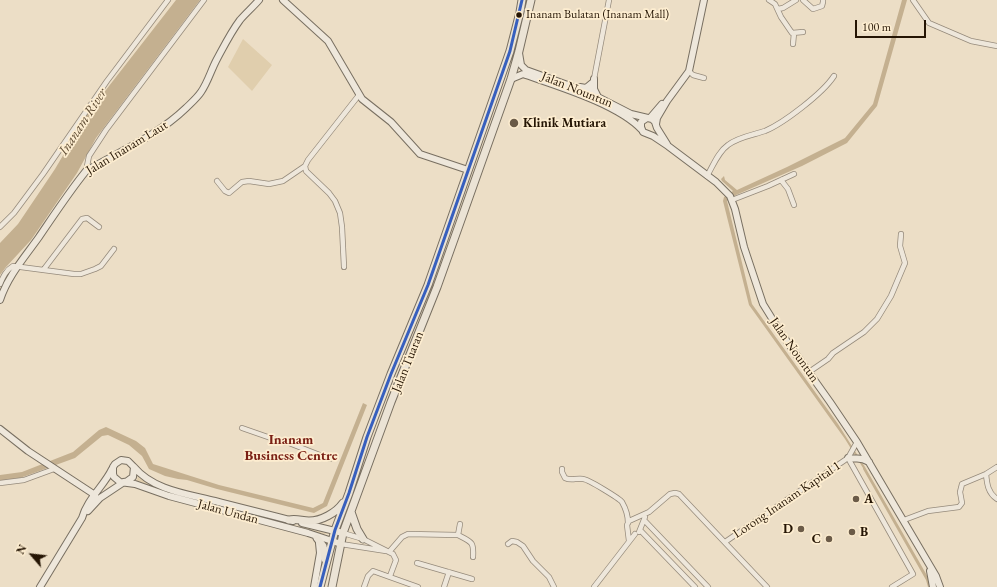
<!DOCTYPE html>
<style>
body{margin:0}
#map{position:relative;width:997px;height:587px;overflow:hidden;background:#ecdec6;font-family:"EB Garamond",serif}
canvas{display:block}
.north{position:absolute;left:12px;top:535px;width:40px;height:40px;-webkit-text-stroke:3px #fdedd0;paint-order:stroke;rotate:298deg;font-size:11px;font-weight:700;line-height:16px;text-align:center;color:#251504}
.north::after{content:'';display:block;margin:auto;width:14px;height:18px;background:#251504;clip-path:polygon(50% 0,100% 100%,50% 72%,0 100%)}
.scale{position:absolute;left:855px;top:20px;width:71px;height:18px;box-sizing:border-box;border:2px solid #251504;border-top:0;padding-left:5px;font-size:12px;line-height:14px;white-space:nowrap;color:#251504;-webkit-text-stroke:3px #fdedd0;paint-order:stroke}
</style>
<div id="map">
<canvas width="997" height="587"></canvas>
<div class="north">N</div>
<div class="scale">100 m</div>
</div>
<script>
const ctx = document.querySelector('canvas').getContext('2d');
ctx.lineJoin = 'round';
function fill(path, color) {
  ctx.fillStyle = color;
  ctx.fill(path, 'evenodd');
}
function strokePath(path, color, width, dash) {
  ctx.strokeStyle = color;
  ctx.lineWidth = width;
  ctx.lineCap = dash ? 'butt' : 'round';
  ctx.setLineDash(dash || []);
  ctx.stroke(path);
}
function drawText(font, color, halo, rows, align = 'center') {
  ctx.font = font + ' "EB Garamond",serif';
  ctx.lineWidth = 3.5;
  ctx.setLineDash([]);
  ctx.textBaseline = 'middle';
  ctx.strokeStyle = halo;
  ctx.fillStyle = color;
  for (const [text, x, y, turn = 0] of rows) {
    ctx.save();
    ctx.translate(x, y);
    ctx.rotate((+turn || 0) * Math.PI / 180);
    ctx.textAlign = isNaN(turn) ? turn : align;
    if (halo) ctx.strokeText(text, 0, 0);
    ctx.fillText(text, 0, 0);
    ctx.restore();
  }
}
fill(new Path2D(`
 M243 39 272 65 252 91 228 67Z
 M138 477 152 486 173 494 328 534H323L164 492 144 483 136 482Z`), '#e0cead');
fill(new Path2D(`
 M176 0H200L96 138 77 173 31 240 6 267 0 275V243L18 224 55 169 88 113Z
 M902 0H907L877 106 847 143 802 166 736 195 727 201 752 304 838 424 865 467 929 579 932 587H928L926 580 863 469V468L845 439 749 305 723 201 724 197 733 191 722 181 721 179 724 176 725 180 737 190 787 167 845 138 873 104Z
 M363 403 367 405 327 506 314 513 217 489 187 480 178 479 165 476 149 469 142 456 129 445 108 435 102 436 75 458 20 478 0 481V475L22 472 73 452 99 430 106 427 136 441 145 448 153 464 219 485 313 508 323 503Z`), '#c4b090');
const street = new Path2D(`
 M769 0 775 4 781 17 792 33 803 32
 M803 0 813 9 822 6 823 2V0
 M913 0 929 23 971 41 997 46
 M778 9 783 8 796 0
 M793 44 794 33
 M689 71 693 75 704 78
 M590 93 594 79 609 0
 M86 171 89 156 106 130 204 0
 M707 176C713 166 718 152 728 145 738 137 753 135 765 131 784 123 823 93 834 76
 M781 180 788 189 794 205
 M217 181 225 191 229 193 242 182 249 181 269 184 283 181 305 166
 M732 200 768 186 794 174
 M0 227 14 213 43 174 107 81 168 0
 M344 267 342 227 340 213 335 201 329 193 306 171 305 166 308 160 359 95
 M44 269 82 219 87 218 99 227
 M0 284C3 277 6 270 13 266L74 274H81L95 269 101 266 114 249
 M809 372 828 359 833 353 864 332 877 319 891 296 905 263 900 246 901 234
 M242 428 285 443
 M289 443 330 459
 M848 458 913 574 892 587
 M848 458 857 442
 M562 469V472L565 478C571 481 576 478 583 479 588 479 620 499 622 502 626 509 628 516 628 523
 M986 474C987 484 988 493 997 499
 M0 483 24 480 54 469
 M644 520 708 587
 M904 520 928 511 959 507 962 503 960 492 962 484 986 474 997 467
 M640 530 695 587
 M639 532 645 517
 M343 533 363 539 393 554 396 560 390 576
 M458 535C472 542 474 542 473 557
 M629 541 627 525 629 521 649 512 670 494 675 493 679 494 767 587
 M725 542 848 458
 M341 544 386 551
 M508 544 512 541 517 542 523 546 533 561 549 577 554 587
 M389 552 402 537 408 534 458 535 460 524
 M417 563 472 579
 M364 587 368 576 373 571 418 587
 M444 587 449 572
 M594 587 635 534`);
const secondary = new Path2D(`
 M283 0 328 41 362 99 391 122 420 154 468 170
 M519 53 521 65 526 70 590 93 631 114 652 119 655 122 657 128 667 144
 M511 79 523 74C557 86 618 104 642 130
 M594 79V89L598 97
 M580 87 586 88 592 83
 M647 118 641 122V127L643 132 653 136 668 146 716 182 730 196 735 209 744 247 763 304 781 333 830 402 857 442 936 576 940 587
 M650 118 662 104
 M656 124 657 118 667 101 689 71 704 0
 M0 300C8 276 24 258 39 237 54 215 69 192 86 171 120 151 157 136 186 108 191 103 197 98 201 92 208 82 211 70 217 59 224 46 231 32 240 20 246 13 253 7 259 0
 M0 429 28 451 95 495
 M848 458C857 460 859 456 869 462
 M134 467C153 490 187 494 215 501 241 508 267 514 293 521
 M126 482 133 477 134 467 128 461 121 460 115 464 113 467V474L114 477 120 482 135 484 169 496 308 533 341 544
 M88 511 100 498 124 482
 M302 523 343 533
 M930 571 933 587
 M40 587 82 518C87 499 104 486 112 469
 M314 587 320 553 319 543`);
const primary = new Path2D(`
 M351 512 357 529 363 539
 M289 520C296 518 302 521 309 521 321 521 336 513 343 503
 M317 538 323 546 325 559
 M320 587 335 530 349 493 367 437 391 374 428 285 488 114 510 51 520 12 522 0
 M332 587 343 533 391 402 437 287 462 217 511 79 519 51 531 0`);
strokePath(street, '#958a7b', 6);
strokePath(secondary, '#786f61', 8);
strokePath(primary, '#786f61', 9);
strokePath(street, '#eee7db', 4.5);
strokePath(secondary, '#eee7db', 6);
strokePath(primary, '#ebe3d5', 7);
strokePath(new Path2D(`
 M320 587 335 530 349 493 367 437 391 374 428 285 510 51 522 0`), '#375fbe', 3);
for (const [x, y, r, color] of [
 [519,15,3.5,"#251504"],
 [514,123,5,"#6b5b48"],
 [856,499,4,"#6b5b48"],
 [801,529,4,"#6b5b48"],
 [852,532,4,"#6b5b48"],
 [829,539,4,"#6b5b48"]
]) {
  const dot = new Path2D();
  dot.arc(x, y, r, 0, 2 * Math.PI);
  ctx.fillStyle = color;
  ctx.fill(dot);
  strokePath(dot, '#fdedd0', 1.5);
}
drawText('12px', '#251504', '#fdedd0', [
 ["Inanam Bulatan (Inanam Mall)",526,15]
], 'left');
drawText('13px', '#251504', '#fdedd0', [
 ["Jalan Nountun",577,90,22],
 ["Jalan Inanam Laut",127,148,-31],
 ["Jalan Nountun",794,350,55],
 ["Jalan Tuaran",408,362,-68],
 ["Lorong Inanam Kapital 1",787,500,-34],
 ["Jalan Undan",228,512,15]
]);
drawText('bold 13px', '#251504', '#fdedd0', [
 ["Klinik Mutiara",523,123],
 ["A",864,499],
 ["D",793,529,"right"],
 ["B",860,532],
 ["C",821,539,"right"]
], 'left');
drawText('italic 14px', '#5e4b33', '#fdedd0', [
 ["Inanam River",83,122,-57]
]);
drawText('bold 14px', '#7a1f14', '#fdedd0', [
 ["Inanam",291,440],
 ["Business Centre",291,456]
]);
</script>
